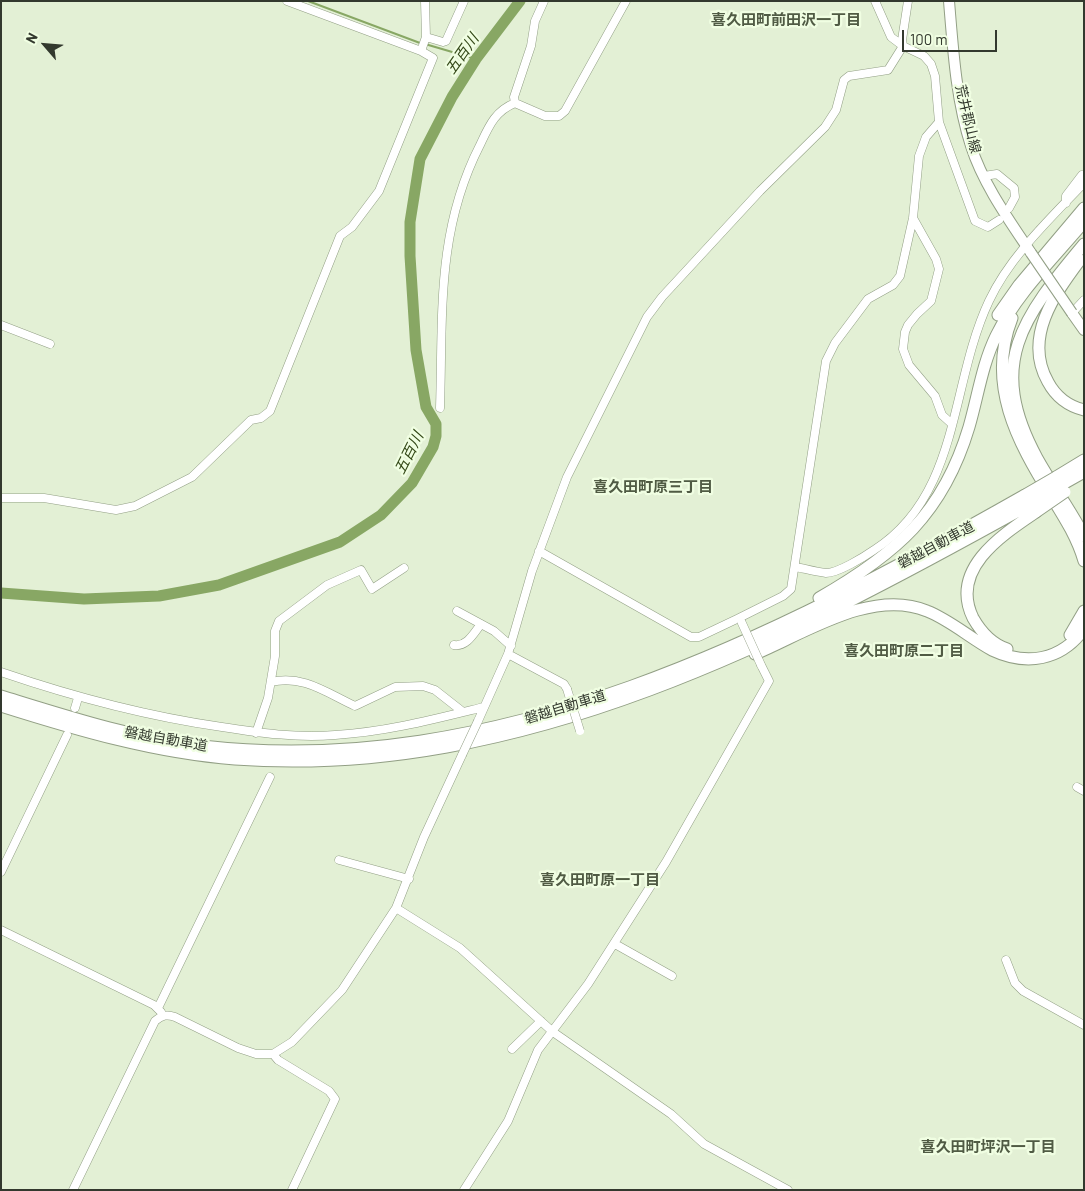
<!DOCTYPE html>
<meta charset="utf-8">
<style>
body{margin:0}
#map{position:relative;width:1085px;height:1191px;overflow:hidden;background:#e3f0d5;font-family:Barlow,sans-serif}
canvas{display:block}
.frame{position:absolute;inset:0;border:2px solid #33392e;pointer-events:none}
.north{position:absolute;left:20px;top:20px;width:50px;height:50px;-webkit-text-stroke:4px #f0fee2;paint-order:stroke;rotate:297deg;font-size:14px;font-weight:700;line-height:20px;text-align:center;color:#33392e}
.north::after{content:'';display:block;margin:auto;width:18px;height:22px;background:#33392e;clip-path:polygon(50% 0,100% 100%,50% 72%,0 100%)}
.scale{position:absolute;left:902px;top:30px;width:95px;height:22px;box-sizing:border-box;border:2px solid #33392e;border-top:0;padding-left:6px;font-size:15px;line-height:18px;white-space:nowrap;color:#33392e;-webkit-text-stroke:4px #f0fee2;paint-order:stroke}
</style>
<div id="map">
<canvas width="1085" height="1191"></canvas>
<div class="frame"></div>
<div class="north">N</div>
<div class="scale">100 m</div>
</div>
<script>
const ctx = document.querySelector('canvas').getContext('2d');
ctx.lineJoin = 'round';
function strokePath(path, color, width, dash) {
  ctx.strokeStyle = color;
  ctx.lineWidth = width;
  ctx.lineCap = dash ? 'butt' : 'round';
  ctx.setLineDash(dash || []);
  ctx.stroke(path);
}
function drawText(font, color, halo, rows, align = 'center') {
  ctx.font = font + ' Barlow,"Noto Sans JP",sans-serif';
  ctx.lineWidth = 4.5;
  ctx.setLineDash([]);
  ctx.textBaseline = 'middle';
  ctx.strokeStyle = halo;
  ctx.fillStyle = color;
  for (const [text, x, y, turn = 0] of rows) {
    ctx.save();
    ctx.translate(x, y);
    ctx.rotate((+turn || 0) * Math.PI / 180);
    ctx.textAlign = isNaN(turn) ? turn : align;
    if (halo) ctx.strokeText(text, 0, 0);
    ctx.fillText(text, 0, 0);
    ctx.restore();
  }
}
strokePath(new Path2D(`
 M308 1 420 43
 M425 44 476 59`), '#88a764', 2);
strokePath(new Path2D(`
 M1 593 84 599 159 596 219 585 340 542 381 515 412 483 433 447 436 436V424L426 407 416 350 410 256V222L420 159 452 97 476 59 520 1`), '#88a764', 11);
const minor = new Path2D(`
 M544 1 535 21 531 46 514 97 515 103 545 116H559L565 111 626 1
 M875 1 891 37 903 46 924 56 931 64 935 76 939 122 975 221 988 227 999 220
 M426 37 443 42 446 41 464 1
 M421 51 426 37 425 1
 M984 176 997 174 1014 188 1015 197 1009 208
 M1066 203V196L1082 175
 M913 218 936 259 939 269 931 301 917 314 908 325 905 332 903 349 909 365 935 396 942 415 952 424
 M1072 313 1084 300
 M1 325 50 344
 M440 408C443 314 436 231 480 145 489 126 495 111 515 103
 M1 498H44L116 510 135 506 192 477 251 420 261 418 270 411 340 236 352 227 379 191 433 58 421 51 287 1
 M539 551 691 637H699L739 618
 M796 567C806 569 816 572 826 573 838 573 864 557 874 550 961 494 949 386 989 301 1010 256 1050 219 1084 183
 M457 611 494 631 511 646
 M741 621 739 618 783 596 791 589 826 361 835 343 868 299 893 285 900 276 913 218 919 156 926 137 939 122
 M454 645C467 647 474 633 481 624
 M508 654 564 684 567 689
 M1 672C74 697 146 716 222 727 260 733 296 738 335 735 386 732 435 719 484 707
 M271 682C302 674 327 693 355 706L395 687 423 686 435 690 463 712
 M75 708 78 698
 M478 721 508 654 532 571 567 477 647 317 662 297 760 191 825 127 836 110 844 80 849 76 888 70 903 46 902 40 908 1
 M256 733 268 698 275 656V631L279 621 327 585 361 570 372 589 404 568
 M1077 787 1084 791
 M339 860 409 879
 M1 872 67 735
 M396 908 460 948 553 1032 671 1114 704 1144 788 1190
 M1 930 154 1005 161 1012
 M615 944 672 976
 M1006 960 1015 983 1023 991 1084 1025
 M158 1008 270 777
 M512 1049 541 1021
 M273 1054 278 1060 329 1091 335 1099 292 1190
 M73 1190 155 1021C162 1015 167 1014 175 1017L238 1048 256 1054H273L292 1042 342 990 396 908 424 837 462 755
 M464 1190 508 1121 538 1050 588 984 666 862 769 681 761 665`);
const major = new Path2D(`
 M949 1C953 49 956 100 971 146 983 184 1009 220 1031 253
 M1072 313 1084 330`);
const highway = new Path2D(`
 M1084 244C1022 318 986 364 1037 458 1052 485 1070 509 1084 536
 M1080 260C1054 295 1023 338 1048 382 1056 397 1068 406 1084 410
 M998 315 1019 285 1084 208
 M1012 318C986 384 1017 441 1051 496 1064 517 1077 537 1084 561
 M1056 477 1084 460
 M1061 485 1084 472
 M819 598C896 554 943 514 969 427 978 396 982 365 996 336 1017 293 1053 259 1084 222
 M1070 635 1084 611
 M1007 649C992 644 981 632 973 618 949 569 1002 535 1036 512
 M755 654C805 633 872 588 927 611 950 620 970 638 992 650 1026 666 1061 661 1084 629
 M1 696C66 716 133 738 202 746 498 780 775 637 1025 495
 M1 706C77 730 155 753 235 759 522 780 788 639 1031 504`);
strokePath(minor, '#929f85', 9);
strokePath(major, '#929f85', 12);
strokePath(highway, '#929f85', 13);
strokePath(minor, '#fff', 8);
strokePath(major, '#fff', 10);
strokePath(highway, '#fff', 11);
const minorBridge = new Path2D(`
 M741 621 761 665
 M567 689 580 731
 M462 755 478 721`);
const majorBridge = new Path2D(`
 M1031 253 1072 313`);
const highwayBridge = new Path2D(`
 M1025 495 1056 477
 M1031 504 1061 485
 M1036 512 1065 492`);
strokePath(minorBridge, '#929f85', 9, []);
strokePath(majorBridge, '#929f85', 12, []);
strokePath(highwayBridge, '#929f85', 13, []);
strokePath(minorBridge, '#fff', 8);
strokePath(majorBridge, '#fff', 10);
strokePath(highwayBridge, '#fff', 11);
drawText('14px', '#33392e', '#f0fee2', [
 ["荒井郡山線",968,119,77],
 ["磐越自動車道",936,545,-28],
 ["磐越自動車道",565,707,-17],
 ["磐越自動車道",166,739,10]
]);
drawText('bold 15px', '#505b44', '#f0fee2', [
 ["喜久田町前田沢一丁目",786,20],
 ["喜久田町原三丁目",653,487],
 ["喜久田町原二丁目",904,651],
 ["喜久田町原一丁目",600,880],
 ["喜久田町坪沢一丁目",988,1147]
]);
drawText('italic 15px', '#334817', '#f0fee2', [
 ["五百川",462,54,-55],
 ["五百川",409,453,-63]
]);
</script>
